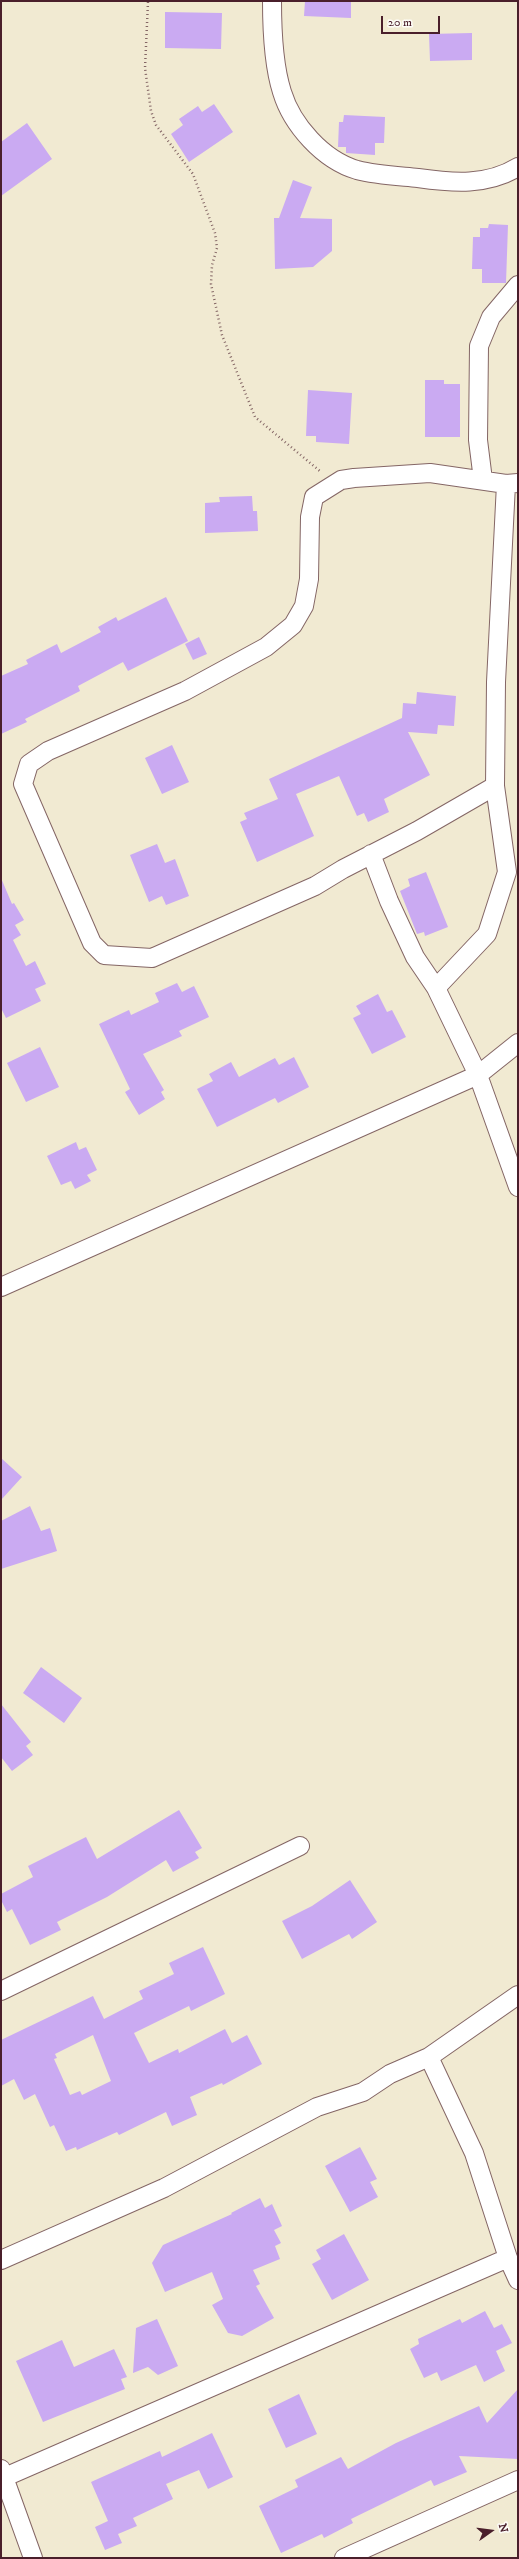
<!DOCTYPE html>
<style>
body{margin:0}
#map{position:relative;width:519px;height:2559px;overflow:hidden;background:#f1ead2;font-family:"IM FELL DW Pica",serif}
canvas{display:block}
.frame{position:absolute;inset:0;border:2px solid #4a1f2b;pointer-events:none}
.north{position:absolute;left:471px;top:2511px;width:40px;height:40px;-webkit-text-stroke:3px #fdfcf7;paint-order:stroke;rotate:76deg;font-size:11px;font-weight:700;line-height:16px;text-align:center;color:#4a1f2b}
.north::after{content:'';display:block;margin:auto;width:14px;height:18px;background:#4a1f2b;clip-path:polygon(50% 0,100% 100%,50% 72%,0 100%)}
.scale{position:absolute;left:381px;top:16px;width:59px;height:18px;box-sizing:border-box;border:2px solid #4a1f2b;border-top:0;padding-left:5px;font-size:12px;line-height:14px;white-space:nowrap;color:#4a1f2b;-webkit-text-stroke:3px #fdfcf7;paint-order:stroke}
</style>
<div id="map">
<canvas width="519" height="2559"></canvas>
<div class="frame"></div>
<div class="north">N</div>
<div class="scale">20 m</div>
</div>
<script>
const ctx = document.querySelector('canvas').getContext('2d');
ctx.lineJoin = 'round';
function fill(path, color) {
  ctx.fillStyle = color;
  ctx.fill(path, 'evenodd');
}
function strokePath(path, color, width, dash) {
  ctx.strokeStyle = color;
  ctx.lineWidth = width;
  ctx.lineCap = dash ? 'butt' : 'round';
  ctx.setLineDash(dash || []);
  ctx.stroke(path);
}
fill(new Path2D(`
 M305 1H351V18L304 16Z
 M165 12 222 13 221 49 165 48Z
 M472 33V60L430 61 429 34Z
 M214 104 233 132 189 162 171 134 183 125 179 119 198 106 202 112Z
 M344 115 385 117 384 143H375V155L346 153V147H338L339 122H343Z
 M27 123 52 159 1 196V142Z
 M293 180 312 187 300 218 332 219V251L313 267 275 269 274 218H279Z
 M489 224 508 225 506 283H482V269H472L473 237H480V228H488Z
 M425 380H444V384H460V437H425Z
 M308 390 352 393 349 444 316 442V436H306Z
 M252 496 253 511H257L258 531 205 533V503L220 502 219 497Z
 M166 597 188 641 128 671 123 662 78 686 80 691 25 719 27 722 1 734V676L28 664 26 660 57 644 61 653 101 632 98 627 116 617 118 621Z
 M199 637 207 654 193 660 185 644Z
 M417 692 456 696 454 726 438 725 437 734 408 732 430 775 384 799 389 812 368 822 364 813 357 816 339 776 296 794 314 836 257 862 240 822 247 819 244 813 278 799 269 779 402 718 403 703 416 704Z
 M172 745 189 782 162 794 145 758Z
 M157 844 165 863 175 859 189 896 166 905 162 896 149 902 130 855Z
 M426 872 448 927 425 936 424 932 417 934 400 891 410 886 408 879Z
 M1 878 12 904 14 903 24 920 15 925 21 935 13 940 26 966 35 961 46 984 35 989 41 1001 6 1018 1 1008Z
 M177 983 182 992 194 986 209 1017 179 1031 182 1036 143 1054 164 1090 161 1092 165 1099 139 1115 125 1092 130 1089 99 1024 129 1010 131 1015 159 1002 155 993Z
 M378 994 387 1012 392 1010 406 1037 372 1054 353 1018 361 1014 356 1006Z
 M40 1047 59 1087 26 1102 7 1063Z
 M294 1057 309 1087 278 1103 275 1098 217 1127 197 1089 213 1081 209 1074 231 1062 239 1077 275 1058 279 1065Z
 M76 1142 79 1150 86 1147 97 1170 87 1175 91 1181 75 1189 71 1181 61 1185 47 1156Z
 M1 1458 22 1477 1 1500Z
 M30 1506 41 1531 50 1528 57 1551 1 1569V1521Z
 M41 1667 82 1698 64 1723 23 1693Z
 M1 1704 31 1742 26 1746 33 1755 12 1771 1 1757Z
 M179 1810 202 1848 195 1852 199 1858 173 1872 166 1860 107 1897 57 1922 61 1930 30 1945 12 1909 7 1912 1 1900V1894L33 1877 28 1866 86 1837 97 1859Z
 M350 1880 377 1922 352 1939 349 1934 302 1959 282 1921 312 1906Z
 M203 1947 225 1994 191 2011 189 2006 134 2033 149 2063 178 2049 179 2053 225 2029 232 2043 247 2035 262 2064 223 2085 222 2083 190 2097 197 2115 172 2126 166 2112 119 2135 117 2132 77 2150 76 2147 66 2151 54 2125 50 2127 35 2094 24 2100 14 2079 1 2086V2040L93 1996 104 2019 143 1999 139 1991 174 1974 169 1963ZM93 2035 111 2081 82 2095 80 2091 70 2095 54 2059 57 2058 55 2054Z
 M360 2147 377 2179 370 2182 378 2197 350 2212 325 2166Z
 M260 2198 265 2208 272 2204 282 2226 274 2230 281 2243 275 2246 280 2259 253 2270 260 2284 256 2286 274 2318 242 2336 228 2333 212 2305 223 2299 212 2272 165 2292 152 2263 163 2245 232 2214 231 2213Z
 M344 2234 369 2280 332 2300 312 2264 321 2259 316 2250Z
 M485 2311 494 2328 502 2324 512 2343 496 2351 505 2371 484 2382 476 2365 441 2381 437 2372 424 2378 410 2349 419 2344 418 2339 460 2319 462 2323Z
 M157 2319 178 2366 158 2375 148 2367 133 2373 136 2328Z
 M62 2340 74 2367 114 2349 127 2377 121 2379 125 2389 43 2422 16 2361Z
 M518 2389V2459L459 2456 467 2472 434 2486 431 2480 351 2519 353 2523 324 2538 322 2534 281 2553 259 2506 298 2487 295 2480 341 2457 348 2469 396 2443 479 2406 487 2423Z
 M299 2394 317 2434 286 2448 268 2409Z
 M212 2433 233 2477 208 2489 199 2470 166 2484 173 2499 133 2518 137 2526 118 2534 122 2543 105 2550 95 2527 108 2521 91 2482 160 2451 162 2457Z`), '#caaaf2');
const minor = new Path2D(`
 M272 1C272 30 273 64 282 92 292 125 323 160 357 170 376 175 398 176 418 178 453 183 487 186 518 167
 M483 480 478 440 479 346 491 317 518 285
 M495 786 417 831 343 869 315 886 152 958 104 955 92 943 23 784 29 764 48 751 185 691 266 647 293 625 304 606 309 579 310 517 314 497 341 480 354 478 430 473 506 484 518 483
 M371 854 389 901 415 957 436 988 478 1075 518 1187
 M436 988 487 934 507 872 495 786 496 682 506 484
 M1 1287 478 1075 518 1043
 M1 1991 300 1846
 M429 2057 474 2153 508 2258 518 2280
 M1 2260 164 2188 317 2107 363 2092 390 2074 429 2057 518 1995
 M1 2469 33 2558
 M5 2477 508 2258
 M344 2558 518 2480`);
strokePath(minor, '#846665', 20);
strokePath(new Path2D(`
 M148 2 145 68 151 111 156 125 193 174 215 233 217 248 212 265 211 284 222 335 255 417 321 472`), '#846665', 2.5, [1, 3]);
strokePath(minor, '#fff', 18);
</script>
